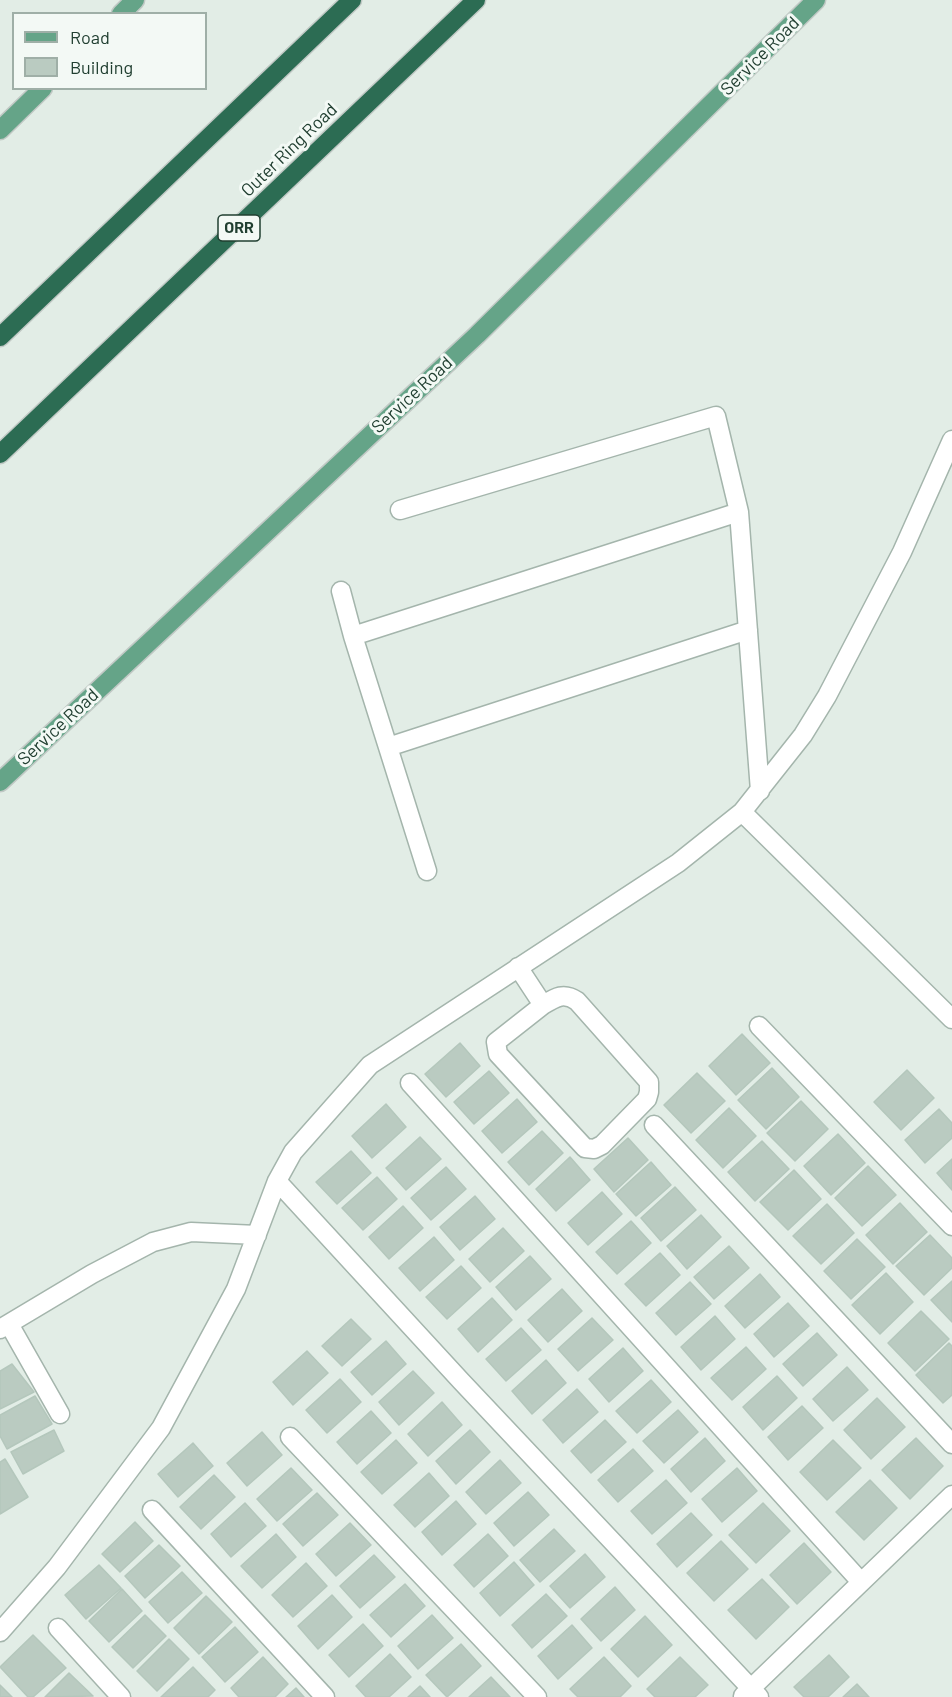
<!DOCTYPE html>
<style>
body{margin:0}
#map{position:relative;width:952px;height:1697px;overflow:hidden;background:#e2ede6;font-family:Barlow,sans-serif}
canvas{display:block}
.legend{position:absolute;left:12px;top:12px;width:195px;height:78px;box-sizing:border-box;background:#f3f9f5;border:2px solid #9fafa7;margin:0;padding:8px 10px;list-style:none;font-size:18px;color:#213f31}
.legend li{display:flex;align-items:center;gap:12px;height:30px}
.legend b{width:30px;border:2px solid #9fafa7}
</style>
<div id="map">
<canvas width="952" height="1697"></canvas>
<ul class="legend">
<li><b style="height:8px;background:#65a488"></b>Road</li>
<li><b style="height:16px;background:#bacbc1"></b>Building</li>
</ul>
</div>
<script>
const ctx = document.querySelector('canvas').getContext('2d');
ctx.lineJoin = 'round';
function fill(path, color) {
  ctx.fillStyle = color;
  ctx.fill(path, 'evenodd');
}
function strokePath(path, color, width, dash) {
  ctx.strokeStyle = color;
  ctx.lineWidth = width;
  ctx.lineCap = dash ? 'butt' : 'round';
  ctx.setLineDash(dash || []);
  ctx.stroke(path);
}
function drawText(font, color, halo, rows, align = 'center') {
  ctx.font = font + ' Barlow,sans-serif';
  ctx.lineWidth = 6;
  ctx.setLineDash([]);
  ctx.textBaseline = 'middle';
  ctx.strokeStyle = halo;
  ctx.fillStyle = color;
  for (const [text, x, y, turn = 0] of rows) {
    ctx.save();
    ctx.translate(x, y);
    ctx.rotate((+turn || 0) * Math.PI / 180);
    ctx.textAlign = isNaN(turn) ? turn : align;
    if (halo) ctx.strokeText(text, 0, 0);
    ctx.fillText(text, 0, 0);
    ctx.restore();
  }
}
const building = new Path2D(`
 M742 1034 770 1063 736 1095 709 1066Z
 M460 1043 480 1066 446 1097 425 1074Z
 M772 1068 799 1097 766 1129 738 1100Z
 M907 1070 934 1098 901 1130 874 1102Z
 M489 1071 509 1093 474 1124 454 1102Z
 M697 1073 725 1101 691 1133 664 1105Z
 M517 1099 537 1122 502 1153 482 1131Z
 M801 1101 828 1129 795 1161 767 1133Z
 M386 1104 406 1127 372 1158 352 1136Z
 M729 1108 756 1136 723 1168 696 1140Z
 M939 1109 952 1123V1138L925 1163 905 1140Z
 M542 1131 563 1153 529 1185 508 1162Z
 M838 1134 865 1163 831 1195 804 1166Z
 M420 1137 441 1159 406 1190 386 1168Z
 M628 1138 648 1160 614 1192 594 1169Z
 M762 1141 789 1169 755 1201 728 1172Z
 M351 1151 371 1173 337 1204 316 1182Z
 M570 1157 590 1180 556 1211 536 1189Z
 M952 1159V1190L937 1173Z
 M651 1162 671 1185 636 1216 616 1194Z
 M868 1166 896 1195 862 1226 835 1198Z
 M446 1167 466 1189 431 1220 411 1198Z
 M794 1170 821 1199 788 1230 760 1202Z
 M377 1177 397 1199 363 1230 342 1208Z
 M675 1187 696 1210 661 1241 641 1218Z
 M602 1192 622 1214 588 1245 568 1223Z
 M475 1196 495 1219 460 1250 440 1227Z
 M900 1203 927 1232 893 1264 866 1235Z
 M827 1204 854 1233 821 1264 793 1236Z
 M403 1206 423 1228 389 1259 369 1237Z
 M701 1215 721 1237 687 1269 667 1246Z
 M631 1221 651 1243 617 1274 596 1252Z
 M503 1228 524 1251 490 1282 469 1259Z
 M930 1235 952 1258V1268L924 1295 896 1266Z
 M434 1237 454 1260 420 1291 399 1268Z
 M857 1239 885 1267 851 1299 824 1271Z
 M729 1246 749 1268 714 1299 694 1277Z
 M660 1253 680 1275 646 1306 625 1284Z
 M530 1256 551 1279 516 1310 496 1287Z
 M461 1266 481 1288 447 1319 426 1297Z
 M886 1273 913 1302 880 1334 852 1305Z
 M760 1274 780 1297 745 1328 725 1306Z
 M952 1281V1322L931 1300Z
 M690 1282 711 1304 676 1335 656 1313Z
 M562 1289 582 1311 548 1342 528 1320Z
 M492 1298 512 1320 478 1352 458 1329Z
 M788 1303 809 1326 774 1357 754 1334Z
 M921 1311 949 1339 915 1371 888 1343Z
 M715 1316 735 1339 701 1370 681 1347Z
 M592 1318 613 1340 578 1371 558 1349Z
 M351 1319 371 1339 342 1366 322 1346Z
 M521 1328 541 1350 506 1381 486 1359Z
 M817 1333 837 1355 803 1386 783 1364Z
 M386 1341 406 1364 372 1395 351 1372Z
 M949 1343 952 1346V1395L943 1403 916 1375Z
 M746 1347 766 1369 732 1400 711 1378Z
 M623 1348 643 1371 609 1402 589 1379Z
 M307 1351 328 1373 293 1405 273 1382Z
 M546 1360 566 1383 532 1414 512 1391Z
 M12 1364 34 1392 0 1409V1371Z
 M847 1367 868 1390 833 1421 813 1399Z
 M413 1371 434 1393 399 1425 379 1402Z
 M777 1376 797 1398 763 1430 743 1407Z
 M340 1379 361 1402 327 1433 306 1410Z
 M651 1380 671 1402 637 1433 616 1411Z
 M577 1389 598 1412 563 1443 543 1420Z
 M35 1396 52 1424 7 1449 0 1436V1415Z
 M877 1398 905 1427 871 1459 844 1430Z
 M442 1402 462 1425 428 1456 408 1434Z
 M802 1406 823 1428 788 1460 768 1437Z
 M678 1410 698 1432 664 1463 643 1441Z
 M371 1411 391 1433 357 1464 337 1442Z
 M605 1420 626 1442 591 1473 571 1451Z
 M54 1430 64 1451 23 1474 11 1452Z
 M470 1430 490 1452 456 1484 436 1461Z
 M262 1432 282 1455 247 1486 227 1463Z
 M705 1438 725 1461 691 1492 671 1469Z
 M916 1438 943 1466 910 1499 882 1470Z
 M396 1440 417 1463 382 1494 361 1472Z
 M833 1440 861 1468 827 1500 800 1472Z
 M193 1443 213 1466 178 1497 158 1474Z
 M633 1449 653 1471 618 1502 598 1480Z
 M5 1459 28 1497 0 1514V1462Z
 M500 1460 521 1483 486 1514 466 1492Z
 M291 1468 312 1490 277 1521 257 1499Z
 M737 1468 757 1491 722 1522 702 1499Z
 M429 1473 449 1496 415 1527 394 1505Z
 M214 1475 235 1497 201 1529 180 1507Z
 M666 1480 687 1503 652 1534 631 1511Z
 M870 1480 897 1508 864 1540 836 1512Z
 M528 1492 549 1515 514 1546 494 1523Z
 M317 1493 338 1515 303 1546 283 1524Z
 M456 1501 476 1524 442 1555 422 1532Z
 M245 1503 266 1526 231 1557 211 1534Z
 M763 1503 790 1531 756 1563 729 1535Z
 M691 1513 712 1535 677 1567 657 1544Z
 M135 1522 153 1541 120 1572 102 1554Z
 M350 1523 371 1545 336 1576 316 1554Z
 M554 1529 575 1551 540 1582 520 1560Z
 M276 1534 296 1557 262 1588 241 1566Z
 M488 1534 508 1556 474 1587 454 1565Z
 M721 1541 748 1569 714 1601 687 1573Z
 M804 1543 831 1572 797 1604 770 1575Z
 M159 1545 180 1566 145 1598 125 1576Z
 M585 1554 605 1577 570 1608 550 1586Z
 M374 1555 395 1577 360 1608 340 1586Z
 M514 1562 534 1585 500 1616 480 1593Z
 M306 1563 327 1586 293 1617 272 1595Z
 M99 1565 121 1588 86 1619 65 1595Z
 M182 1572 202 1593 168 1623 149 1602Z
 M762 1579 789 1607 756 1639 728 1610Z
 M405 1584 425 1606 391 1637 370 1615Z
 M615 1587 635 1610 601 1641 581 1619Z
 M122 1589 142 1611 109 1642 89 1621Z
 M546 1594 567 1616 532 1648 512 1625Z
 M332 1595 352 1617 318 1649 298 1626Z
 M206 1596 232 1622 199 1654 174 1628Z
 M145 1615 166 1636 133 1668 112 1647Z
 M432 1615 453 1638 418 1669 398 1646Z
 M645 1616 672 1645 638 1677 611 1649Z
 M363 1624 383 1646 349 1677 329 1655Z
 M572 1625 592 1648 558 1679 538 1656Z
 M235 1627 258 1652 225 1682 202 1657Z
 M33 1635 66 1668 33 1697H28L0 1667Z
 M169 1639 189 1659 157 1691 137 1671Z
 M461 1644 481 1666 447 1697 426 1675Z
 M390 1654 411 1677 389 1697H366L356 1686Z
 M829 1655 849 1677 828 1697H804L794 1687Z
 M263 1657 288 1684 275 1697H239L231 1688Z
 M604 1657 631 1686 620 1697H578L570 1689Z
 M680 1657 708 1685 695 1697H655L647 1689Z
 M193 1667 215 1690 208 1697H161Z
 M69 1673 93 1696 45 1697Z
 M491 1677 510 1697H469Z
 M857 1684 869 1697H843Z
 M0 1685 12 1697H0Z
 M420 1686 430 1697H408Z
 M296 1688 304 1697H286Z`);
fill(building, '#bacbc1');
strokePath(building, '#b4c7bc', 1.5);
const minor = new Path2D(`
 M400 510 716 416 739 512 760 791
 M341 591 353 636 427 871
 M353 636 739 512
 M388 747 748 630
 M742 812 952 1019
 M518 967 543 1005C556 997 564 992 577 1001L649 1082V1092L647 1099 602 1145 594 1149 585 1148 498 1054 496 1042 543 1005
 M759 1026 952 1226
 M410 1083 861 1582
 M654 1125 952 1444
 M277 1181 461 1381 759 1697
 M9 1324 60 1414
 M0 1329 92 1274 153 1242 191 1232 257 1235
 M290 1437 537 1697
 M152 1510 325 1697
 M58 1628 121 1697
 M0 1632 57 1567 161 1428 236 1289 277 1181 293 1152 370 1065 678 863 742 812 803 735 827 696 902 552 952 440
 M743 1696 952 1495`);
const major = new Path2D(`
 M121 14 135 0
 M0 130 43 88
 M0 782 477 335 816 0`);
const highway = new Path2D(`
 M0 337 352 0
 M0 454 476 0`);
strokePath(minor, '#a4b5ac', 21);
strokePath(major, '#c1c9c5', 21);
strokePath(highway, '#c1c9c5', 21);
strokePath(minor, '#fff', 18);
strokePath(major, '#65a488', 18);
strokePath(highway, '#2c6c53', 18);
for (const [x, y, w] of [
 [239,228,42]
]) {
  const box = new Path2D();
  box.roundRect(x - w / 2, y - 13, w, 26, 4.5);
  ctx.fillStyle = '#f3f9f5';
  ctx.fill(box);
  strokePath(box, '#213f31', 1.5);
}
drawText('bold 16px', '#213f31', null, [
 ["ORR",239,228]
]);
drawText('18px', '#213f31', '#f3f9f5', [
 ["Service Road",760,56,-45],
 ["Outer Ring Road",289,150,-44],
 ["Service Road",412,395,-43],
 ["Service Road",58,727,-43]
]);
</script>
